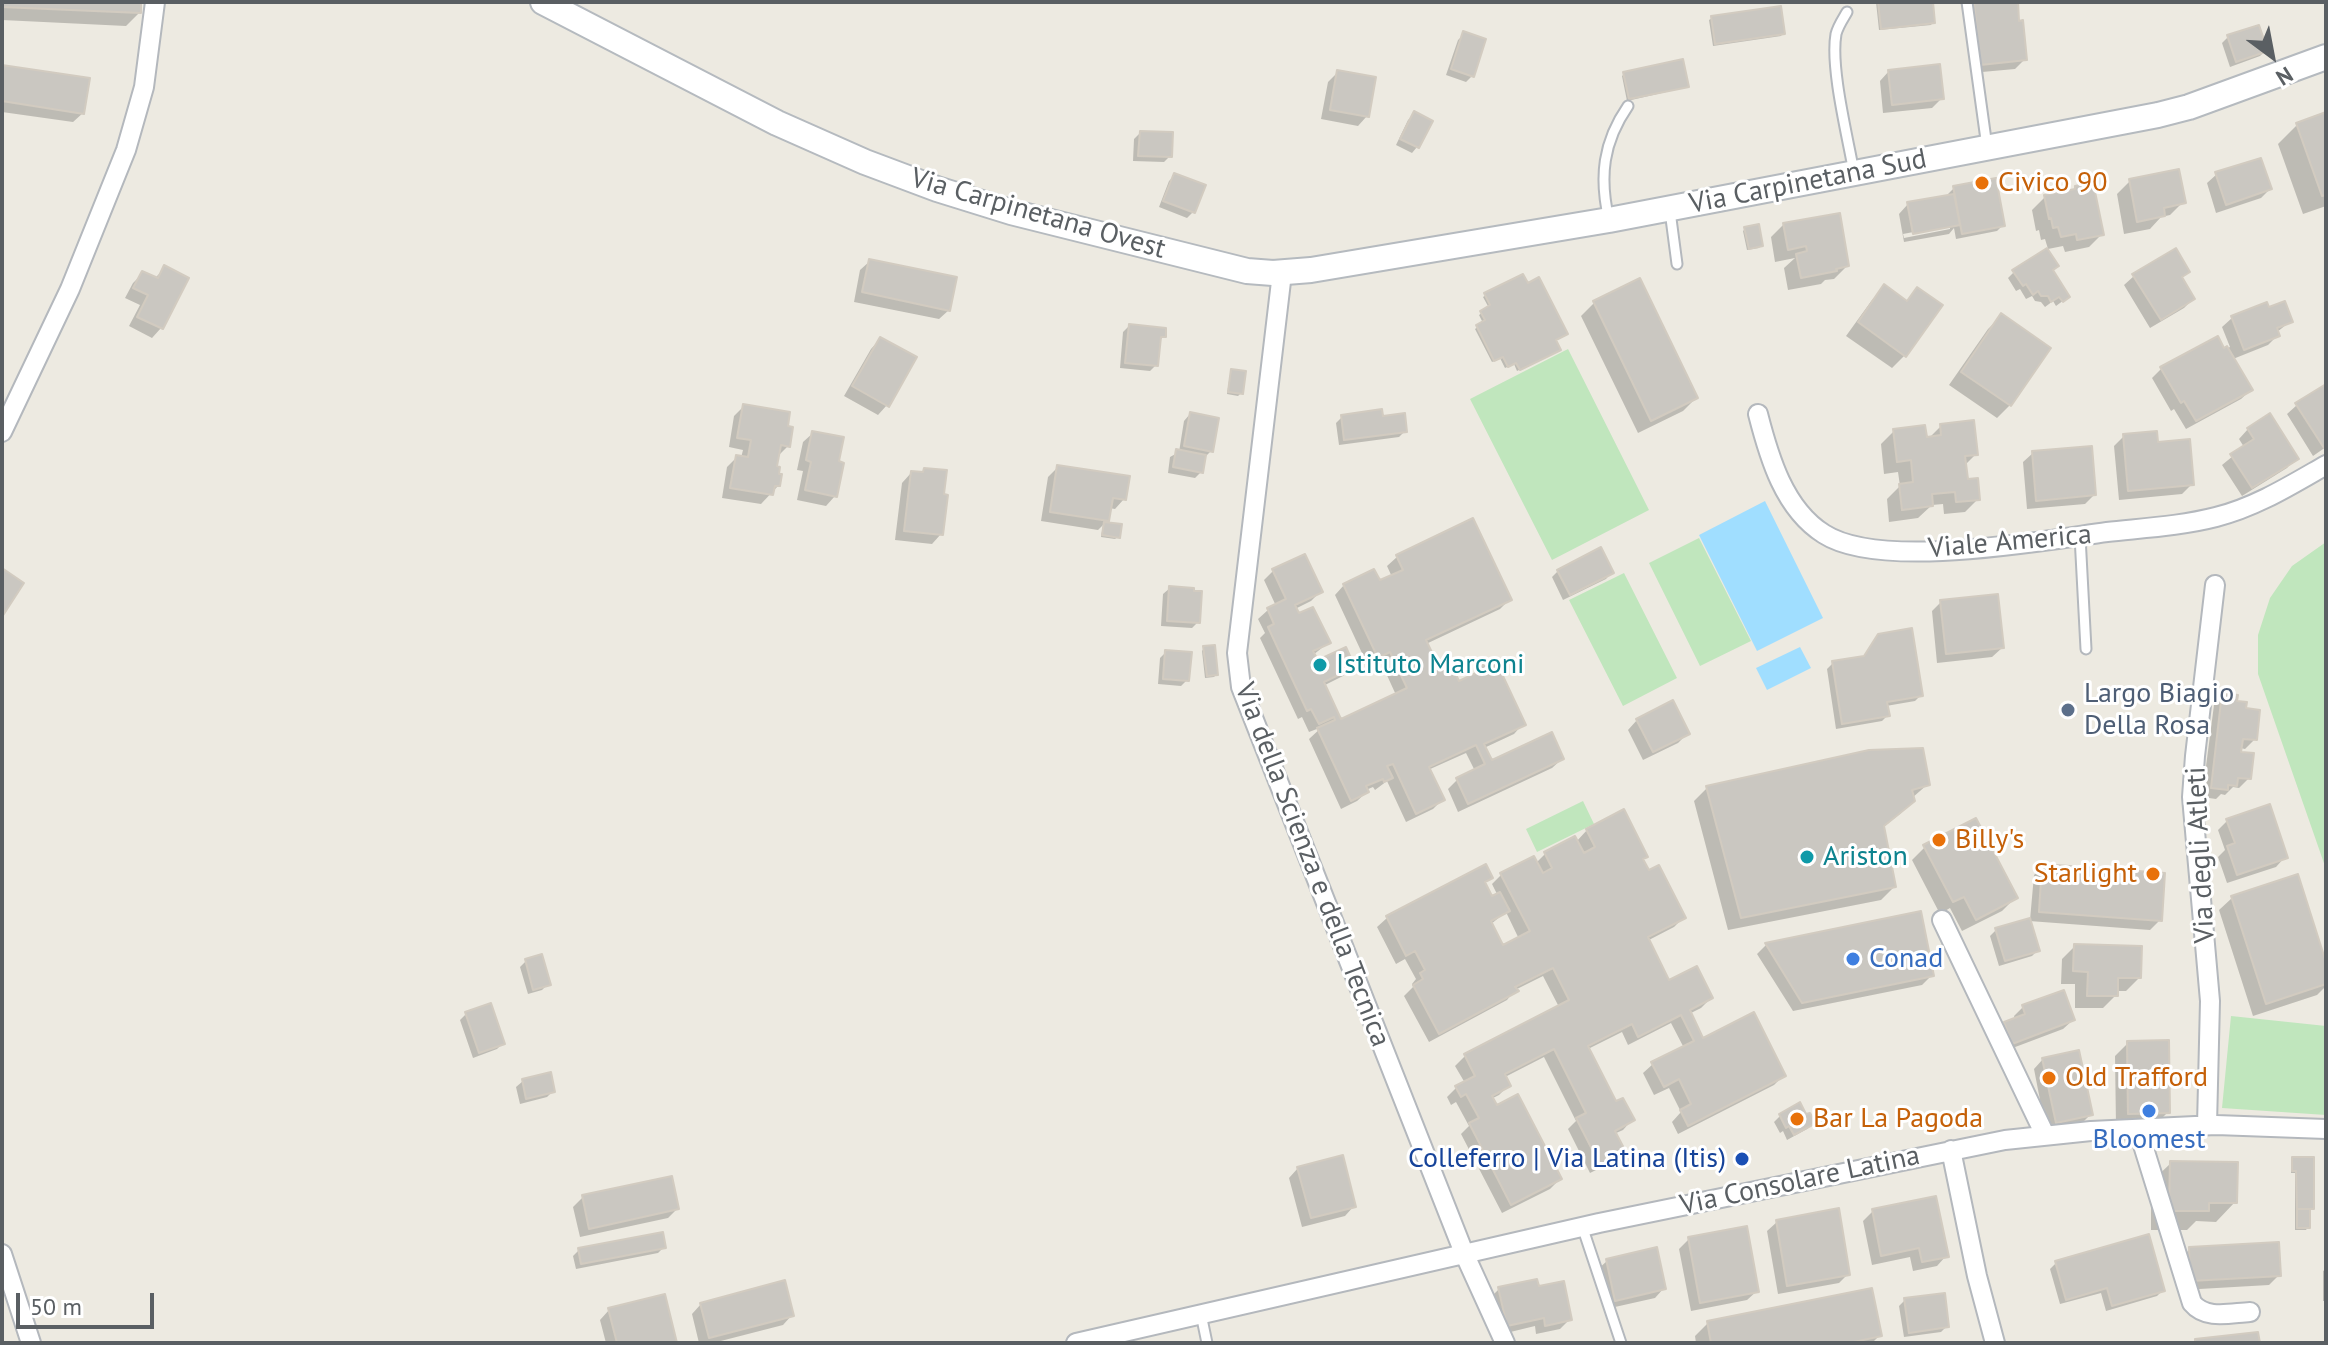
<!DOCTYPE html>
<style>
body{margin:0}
#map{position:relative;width:2328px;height:1345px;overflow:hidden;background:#edeae1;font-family:"PT Sans",sans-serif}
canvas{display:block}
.frame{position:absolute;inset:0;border:4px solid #5a5f63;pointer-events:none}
.north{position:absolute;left:2232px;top:16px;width:80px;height:80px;-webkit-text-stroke:6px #fff;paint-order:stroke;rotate:148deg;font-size:22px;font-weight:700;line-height:32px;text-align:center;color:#5a5f63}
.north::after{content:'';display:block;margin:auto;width:28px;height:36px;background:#5a5f63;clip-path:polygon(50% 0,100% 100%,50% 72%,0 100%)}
.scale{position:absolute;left:16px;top:1293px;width:138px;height:36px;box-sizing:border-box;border:4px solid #5a5f63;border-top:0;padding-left:10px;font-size:24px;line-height:28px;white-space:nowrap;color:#5a5f63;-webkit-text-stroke:6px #fff;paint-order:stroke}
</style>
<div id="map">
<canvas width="2328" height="1345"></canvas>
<div class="frame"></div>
<div class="north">N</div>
<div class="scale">50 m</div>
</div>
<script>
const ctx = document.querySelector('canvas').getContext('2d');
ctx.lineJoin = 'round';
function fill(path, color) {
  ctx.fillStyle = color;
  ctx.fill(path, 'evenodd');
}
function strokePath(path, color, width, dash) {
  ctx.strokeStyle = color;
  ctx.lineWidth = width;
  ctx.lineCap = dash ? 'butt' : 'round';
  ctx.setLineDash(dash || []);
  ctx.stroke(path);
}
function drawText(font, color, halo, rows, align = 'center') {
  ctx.font = font + ' "PT Sans",sans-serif';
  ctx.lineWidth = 6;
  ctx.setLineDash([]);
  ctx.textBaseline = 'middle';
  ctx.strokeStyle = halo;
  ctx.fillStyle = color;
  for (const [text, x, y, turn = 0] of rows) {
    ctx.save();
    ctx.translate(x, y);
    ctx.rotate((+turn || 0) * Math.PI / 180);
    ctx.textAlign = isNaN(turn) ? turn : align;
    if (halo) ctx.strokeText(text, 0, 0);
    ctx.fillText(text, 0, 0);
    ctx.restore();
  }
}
fill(new Path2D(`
 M1568 349 1649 510 1552 560 1470 399Z
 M1699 538 1751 641 1700 666 1649 563Z
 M2326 542V869L2258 674V635L2270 598 2292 566Z
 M1624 573 1677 678 1623 706 1569 600Z
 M1583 801 1594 824 1537 852 1526 829Z
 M2231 1016 2326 1026V1115L2222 1108Z`), '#c0e6bd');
fill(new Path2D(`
 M1765 501 1823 618 1757 651 1699 535Z
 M1800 647 1811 668 1767 690 1756 668Z`), '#a0deff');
fill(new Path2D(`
 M2 2H139V13L126 26 2 20Z
 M1876 2H1931L1933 22 1931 25 1879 30Z
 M1970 2H2016L2024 60 2015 69 1971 73 1965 8Z
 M1712 18 1783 33 1781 36 1713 46 1709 20Z
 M1464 34 1472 76 1466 82 1446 75 1458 40Z
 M2228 37 2266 50 2260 56 2230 67 2222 43Z
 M2 67 83 113 73 122 2 112Z
 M1889 71 1942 98 1932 108 1883 113 1880 81Z
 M1338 72 1367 116 1358 126 1321 119 1328 82Z
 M1624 74 1686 86 1684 88 1627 101 1622 76Z
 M1414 114 1417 147 1412 153 1396 145 1408 120Z
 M2326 114V206L2303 214 2278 144 2298 124Z
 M1140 133 1170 156 1164 162 1133 161 1134 139Z
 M2217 174 2270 189 2261 198 2216 213 2207 183Z
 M1175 175 1193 212 1187 218 1159 207 1169 181Z
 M2130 181 2183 202 2170 215 2161 217 2150 229 2124 234 2117 194Z
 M1954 188 2003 225 1997 231 1956 239 1954 228 1949 234 1904 242 1899 214 1908 204 1948 197V194ZM1950 225V229L1904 238 1903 234Z
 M2076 188 2102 234 2089 247 2065 252 2063 246 2048 249 2045 239 2041 240 2039 230 2036 231 2032 210 2045 197 2072 191Z
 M1784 224 1847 266 1834 279 1825 280 1821 284 1788 290 1784 268 1795 258 1775 262 1771 237Z
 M1745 229 1761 245 1759 248 1747 250 1743 231Z
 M870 261 949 310 939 319 854 302 860 270Z
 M165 268 161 328 152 338 129 326 140 305 125 298 133 283 143 273 154 279Z
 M2051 271 2068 297 2056 306 2053 301 2045 307 2041 302 2035 301 2032 296 2026 299 2020 289 2016 291 2008 278 2014 272Z
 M2188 271 2181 279 2193 299 2184 308 2150 328 2124 285 2134 276Z
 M1885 287 1905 302 1917 290 1905 355 1892 368 1846 336 1872 300Z
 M1486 295 1554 341 1556 352 1517 371 1514 364 1505 368 1500 358 1492 362 1475 329 1483 323 1479 315 1489 308 1483 297Z
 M1594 303 1696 398 1683 411 1638 433 1581 316Z
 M2266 305 2268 310 2291 321 2277 332 2278 335 2268 345 2233 359 2251 390 2241 399 2186 429 2174 409 2171 411 2152 378 2161 369 2224 350 2230 347 2222 327 2232 318Z
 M2001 316 2049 349 2010 405 1997 418 1949 385 1988 329Z
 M1129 326 1164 336 1159 341 1156 365 1150 371 1120 368 1123 332Z
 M880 339 887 405 878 415 844 396 871 349Z
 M1232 371 1241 393 1238 396 1227 394 1230 374Z
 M2326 386V447L2313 456 2287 414 2297 405Z
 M744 406 788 446 778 456 775 468 778 486 761 504 722 498 727 467 737 457 741 458 743 450 729 447 734 416Z
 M1190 414 1211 451 1205 457 1201 472 1195 478 1168 473 1170 457 1179 452 1184 421Z
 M1342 417 1381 419 1405 431 1399 437 1339 445 1336 423Z
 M1941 426 1976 454 1964 466 1966 482 1978 499 1965 512 1944 514 1943 504 1932 505 1918 518 1889 522 1887 499 1900 486 1898 472 1884 474 1881 444 1894 431 1925 439 1929 438Z
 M2248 429 2296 458 2287 468 2242 496 2222 465 2244 447 2239 439Z
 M813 433 837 463 835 496 826 506 797 500 803 471 797 470 803 442Z
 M2124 436 2156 444 2192 484 2182 494 2119 500 2114 446Z
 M2033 453 2094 495 2085 504 2027 509 2023 462Z
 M1058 467 1124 499 1115 509 1109 508 1107 520 1104 524 1118 537 1115 539 1101 537 1103 525 1098 530 1041 521 1048 477Z
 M925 470 941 534 932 544 895 540 902 483 911 473 921 474Z
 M1472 521 1509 600 1500 609 1426 644 1439 672 1458 684 1470 678 1479 669 1523 724 1514 734 1484 748 1491 763 1562 759 1552 768 1458 812 1448 789 1457 780 1475 771 1466 753 1428 770 1442 800 1433 809 1406 822 1387 781 1375 790 1373 787 1366 790 1367 792 1357 801 1341 809 1309 739 1322 727 1309 732 1302 717 1298 719 1260 638 1265 633 1258 619 1268 610 1276 606 1264 580 1273 571 1320 592 1311 601 1295 609 1328 643 1313 655 1317 663 1353 667 1343 676 1323 686 1340 722 1396 695 1380 660 1368 666 1335 595 1344 585 1379 583 1392 577 1387 566 1397 557Z
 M1558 571 1611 573 1606 579 1563 600 1552 577Z
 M1170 588 1198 622 1192 628 1161 626 1163 594Z
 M1941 602 2002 648 1992 657 1937 663 1932 611Z
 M1879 636 1921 695 1915 701 1886 706 1888 715 1882 721 1836 729 1827 669 1833 663 1862 658Z
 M1204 648 1216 675 1214 677 1205 678 1202 651Z
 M1166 652 1187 680 1181 686 1158 684 1160 658Z
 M2223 695 2244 710 2255 739 2245 749 2240 748 2249 778 2239 788 2233 787 2225 795 2221 794 2216 799 2202 797 2214 705Z
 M1637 720 1687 734 1678 743 1643 760 1628 730Z
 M1928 784 1912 798 1913 801 1900 814 1882 828 1894 887 1881 900 1728 930 1694 801 1707 788Z
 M2227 821 2285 857 2276 867 2227 883 2218 857 2225 850 2218 830Z
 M1587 830 1642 860 1683 918 1674 927 1647 941 1668 982 1711 998 1701 1008 1689 1014 1703 1040 1783 1076 1774 1085 1678 1134 1672 1122 1681 1112 1669 1088 1654 1095 1643 1073 1653 1064 1684 1048 1671 1023 1628 1045 1622 1032 1588 1049 1615 1104 1632 1120 1623 1130 1614 1134 1624 1152 1614 1161 1590 1173 1568 1129 1576 1121 1544 1057 1505 1077 1509 1085 1499 1095 1491 1099 1560 1179 1550 1189 1502 1213 1461 1134 1469 1126 1456 1102 1451 1105 1447 1097 1456 1088 1465 1083 1455 1066 1465 1056 1559 1007 1543 976 1515 990 1507 1000 1429 1042 1404 996 1413 987 1412 984 1416 979 1405 959 1396 964 1377 927 1387 918 1491 877 1484 884 1491 899 1498 896 1492 884 1501 875 1536 863 1545 854 1576 842ZM1506 912 1519 939 1502 947 1491 924Z
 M1925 847 2015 898 2002 911 1962 931 1950 908 1940 914 1912 860Z
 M2043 866 2160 920 2150 930 2029 921 2038 950 2032 956 1999 966 1990 936 1996 930 2030 920 2034 875Z
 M2232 898 2326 968V986L2317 995 2253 1016 2219 910Z
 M1766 945 1932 975 1922 985 1793 1011 1757 954Z
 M2075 946 2139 978 2126 991H2116V995L2103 1008H2075V984H2061L2062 959Z
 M526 961 548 984 542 990 528 994 520 967Z
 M2023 1007 2073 1020 2063 1029 2002 1052 1996 1033 2005 1024 2015 1020 2014 1016Z
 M466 1014 503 1043 497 1049 473 1058 460 1020Z
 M2128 1043 2168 1112 2155 1125 2116 1126 2115 1056Z
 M2043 1059 2091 1114 2081 1124 2046 1131 2034 1069Z
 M523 1081 553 1091 547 1097 520 1104 516 1087Z
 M1780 1116 1813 1123 1807 1129 1787 1140 1783 1131 1780 1133 1774 1122Z
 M2293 1159 2312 1208 2310 1211 2308 1227 2306 1230H2295V1173H2291V1162Z
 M2171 1163 2235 1202 2216 1222 2196 1221 2187 1230H2151V1182Z
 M1298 1168 1354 1206 1345 1216 1302 1227 1289 1178Z
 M583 1197 677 1209 668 1218 580 1237 573 1207Z
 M1873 1211 1946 1256 1937 1266 1913 1271 1910 1257 1872 1265 1863 1221Z
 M1777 1222 1848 1274 1839 1283 1778 1294 1767 1231Z
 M1689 1239 1757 1291 1747 1300 1691 1311 1679 1249Z
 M664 1247 658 1253 576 1269 573 1256 579 1250Z
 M2190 1249 2279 1275 2269 1285 2182 1290 2180 1259Z
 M1607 1261 1664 1288 1655 1298 1606 1309 1597 1270Z
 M2056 1263 2163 1290 2157 1296 2106 1311 2101 1293 2060 1304 2050 1269Z
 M2326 1269V1301H2323V1271Z
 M1499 1289H1537L1570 1319 1560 1329 1536 1334 1535 1326 1498 1335 1490 1298Z
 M1905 1300 1947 1326 1941 1332 1904 1337 1899 1306Z
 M701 1304 792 1315 783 1325 713 1343H699L692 1314Z
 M609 1310 675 1343H606L600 1320Z
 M1708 1323 1879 1336 1872 1343H1696L1695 1336Z`), '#0003');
const building = new Path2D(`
 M2 2H141V13L2 7Z
 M1878 2H1933L1935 23 1881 29Z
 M1974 2H2018L2019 21 2023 20 2027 60 1980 65Z
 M1781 6 1785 34 1715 44 1711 16Z
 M2259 25 2268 51 2236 62 2227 35Z
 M1463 31 1486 39 1474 77 1451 69Z
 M1683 59 1689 87 1629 99 1623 72Z
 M1940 64 1944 99 1892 105 1888 70Z
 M2 65 90 78 84 114 2 101Z
 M1337 70 1376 77 1369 117 1330 110Z
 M1414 111 1433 121 1419 148 1400 139Z
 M2326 112V195L2322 196 2296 123Z
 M1140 131 1173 132 1172 157 1138 156Z
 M2261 158 2272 189 2226 205 2215 172Z
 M2179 169 2186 203 2164 208 2165 216 2137 222 2129 179Z
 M1174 173 1206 185 1195 213 1163 201Z
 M1996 178 2005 226 1962 234 1953 186Z
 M2093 182 2104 235 2077 240 2076 234 2061 237 2058 227 2053 228 2051 218 2049 219 2044 195 2075 189V186Z
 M1954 194 1960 225 1913 234 1907 202Z
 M1840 213 1849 266 1836 269 1837 271 1801 278 1796 254 1807 251 1806 246 1788 250 1783 223Z
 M1759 224 1763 246 1749 249 1744 227Z
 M2047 248 2059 266 2053 270 2070 297 2063 302 2059 297 2051 302 2048 296H2041L2038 291 2033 295 2026 284 2023 286 2012 270Z
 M2176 248 2190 272 2182 277 2195 299 2161 320 2132 274Z
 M869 259 957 277 950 311 862 292Z
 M164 265 189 278 163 329 137 317 148 295 133 288 142 271 158 278Z
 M1523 274 1528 283 1539 277 1568 334 1556 340 1561 350 1520 370 1516 363 1508 367 1503 357 1494 361 1476 325 1485 320 1480 311 1490 305 1484 293Z
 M1640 278 1698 398 1651 421 1593 301Z
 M1884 284 1907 301 1917 287 1943 305 1906 357 1858 322Z
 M2285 301 2293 322 2277 328 2280 336 2244 350 2231 316 2267 302 2269 307Z
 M2001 313 2051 348 2011 406 1961 372Z
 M1129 324 1166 328V337H1161L1158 366 1125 363Z
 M2218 336 2224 348 2227 346 2253 390 2196 421 2184 401 2181 403 2160 367Z
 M880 337 917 357 889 407 852 386Z
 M1231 369 1246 371 1243 394 1228 392Z
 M2326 384V446L2324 448 2295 403Z
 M743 404 790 412 788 426 793 427 790 447 781 445 777 466 780 467 779 474H782L780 486H775L773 495 730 488 736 455 748 457 751 440 737 438Z
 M1382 409 1383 416 1405 413 1407 432 1344 440 1341 415Z
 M1190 412 1219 418 1213 452 1184 446Z
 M2270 413 2299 459 2252 488 2230 454 2254 439 2247 428Z
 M1974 420 1978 455 1965 456 1968 479 1978 478 1980 500 1956 502 1955 492 1932 494 1933 506 1902 510 1899 484 1913 482 1911 460 1897 462 1893 429 1925 425 1927 437 1941 435 1940 424Z
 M812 431 844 437 839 461 844 463 837 497 805 490 811 462 806 460Z
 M2157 431 2158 442 2190 439 2194 485 2128 491 2123 434Z
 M2092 446 2096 495 2036 501 2032 451Z
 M1176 449 1206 455 1203 473 1173 467Z
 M1057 465 1130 476 1126 500 1113 498 1109 521 1050 512Z
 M924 468 947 470 944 494 948 495 943 535 904 531 911 471 923 472Z
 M1473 518 1512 600 1426 640 1440 669 1451 664 1459 681 1480 671 1478 667 1495 659 1526 725 1484 744 1492 760 1552 732 1564 759 1468 804 1456 778 1485 764 1476 745 1429 767 1445 800 1416 814 1393 764 1387 766 1393 778 1384 782 1383 779 1366 786 1369 792 1351 801 1317 728 1335 720 1334 717 1319 724 1311 709 1307 711 1268 627 1274 624 1267 608 1286 599 1272 569 1305 554 1323 592 1295 605 1299 613 1313 607 1331 643 1313 651 1318 660 1346 647 1355 667 1324 682 1341 719 1407 688 1390 652 1378 658 1343 584 1374 569 1380 580 1403 570 1396 555Z
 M1104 522 1122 524 1120 538 1102 535Z
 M1601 547 1614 573 1570 595 1557 570Z
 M2 568 24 583 2 617Z
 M1169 586 1194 588V591H1202L1200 623 1167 621Z
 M1998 594 2004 648 1946 654 1940 600Z
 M1912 628 1923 696 1887 702 1890 716 1842 724 1832 661 1864 656 1878 634Z
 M1215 645 1218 675 1207 676 1203 646Z
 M1165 650 1192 652 1189 681 1163 679Z
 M2222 693 2238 695 2237 701 2247 702 2246 708 2260 710 2257 740 2243 739 2241 752 2254 753 2251 779 2238 778 2237 786 2228 785V790L2211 788Z
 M1673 700 1690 734 1653 752 1636 719Z
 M1923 748 1930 785 1912 790 1915 801 1884 826 1896 887 1741 918 1706 786 1869 750Z
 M2270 804 2288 858 2237 875 2227 846 2235 843 2226 819Z
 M1624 809 1648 857 1643 859 1649 870 1659 865 1686 918 1648 937 1669 980 1697 966 1713 998 1690 1010 1703 1038 1754 1012 1786 1076 1688 1126 1680 1110 1691 1104 1679 1079 1664 1087 1651 1062 1694 1041 1681 1015 1638 1037 1632 1024 1588 1046 1616 1101 1623 1098 1635 1120 1615 1131 1626 1152 1600 1165 1576 1118 1586 1113 1554 1049 1505 1074 1511 1086 1492 1096 1497 1105 1518 1094 1562 1179 1511 1205 1469 1123 1479 1118 1466 1094 1461 1097 1455 1086 1475 1076 1464 1054 1569 1000 1553 968 1515 987 1519 991 1439 1034 1413 985 1423 979 1420 973 1425 970 1415 951 1406 956 1386 916 1486 864 1493 878 1485 882 1492 896 1500 892 1510 911 1491 921 1503 945 1530 931 1500 873 1534 856 1543 873 1552 868 1544 852 1575 836 1584 853 1595 847 1586 829Z
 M1976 818 2018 898 1976 920 1964 897 1953 902 1923 845Z
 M2042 864 2165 873 2162 921 2039 912Z
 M2298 874 2326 962V984L2266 1004 2231 896Z
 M1921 911 1934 976 1802 1003 1765 943Z
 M2030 918 2040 951 2005 961 1995 928Z
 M2074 944 2142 946 2141 978H2118V996H2087L2088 972 2073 971Z
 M542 954 551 985 533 990 525 959Z
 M2064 990 2075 1020 2012 1044 2004 1022 2025 1014 2022 1005Z
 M491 1003 505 1044 479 1053 465 1012Z
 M2169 1040 2170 1113 2128 1114 2127 1041Z
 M2079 1050 2093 1115 2056 1123 2042 1058Z
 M551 1072 555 1092 526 1099 522 1079Z
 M1800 1102 1806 1114 1810 1113 1816 1123 1794 1135 1789 1126 1786 1128 1779 1114Z
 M1343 1155 1356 1207 1311 1218 1297 1167Z
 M2292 1157H2314V1209H2297L2296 1171H2292Z
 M2170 1161 2238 1162 2237 1203H2209V1211H2169Z
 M672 1176 679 1209 589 1229 582 1195Z
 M1936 1196 1949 1257 1922 1262 1919 1248 1881 1256 1872 1209Z
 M1839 1208 1850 1275 1787 1286 1776 1220Z
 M2297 1209H2310V1228H2297Z
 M1747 1226 1759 1292 1700 1303 1688 1237Z
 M663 1232 666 1248 581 1264 578 1248Z
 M2149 1234 2165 1291 2112 1306 2107 1288 2066 1300 2055 1261Z
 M2279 1242 2281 1276 2190 1281 2189 1247Z
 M1657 1247 1666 1289 1615 1301 1606 1259Z
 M1537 1279 1539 1286 1564 1281 1572 1320 1545 1326 1544 1318 1507 1326 1498 1287Z
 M785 1280 794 1316 709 1338 700 1303Z
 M1872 1288 1882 1336 1849 1343H1711L1707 1321Z
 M1945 1293 1949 1327 1909 1333 1904 1298Z
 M665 1294 677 1343H617L608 1308Z
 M2258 1332 2260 1343H2195V1339Z`);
fill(building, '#cac7c1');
strokePath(building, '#d2cbc0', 2);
const lane = new Path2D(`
 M1967 2 1987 147
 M1847 12C1843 19 1838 26 1836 34 1830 68 1848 138 1854 173
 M1670 211 1677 264
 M1609 220C1599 177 1603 142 1628 106
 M2080 536 2086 649
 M1582 1226 1621 1343
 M1201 1314 1207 1343`);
const street = new Path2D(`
 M1282 273 1237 653 1241 687 1464 1253 1505 1343
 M1758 414C1769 457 1784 509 1824 534 1880 570 2040 541 2107 532 2143 528 2181 526 2216 517 2256 507 2291 485 2326 465
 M2 432 70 289 126 150 144 87 155 2
 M1942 920 2045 1135
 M2207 1125 2210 1001 2192 797 2195 756 2215 585
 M2138 1129 2192 1303C2206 1320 2230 1313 2250 1312
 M1951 1150 1977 1276 1995 1343
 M2 1254 31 1343
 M1076 1343 1599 1223 2005 1140 2091 1131 2216 1125 2326 1129`);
const secondary = new Path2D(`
 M543 2 777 123 865 162 937 189 1011 212 1247 271 1273 273 1311 270 1609 220 2158 115 2189 107 2326 57`);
strokePath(lane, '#b4b8bd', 13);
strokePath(street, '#b4b8bd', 22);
strokePath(secondary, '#b5babf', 28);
strokePath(lane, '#fff', 9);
strokePath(street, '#fff', 18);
strokePath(secondary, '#fff', 24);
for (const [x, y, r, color] of [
 [1982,183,8,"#e8710a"],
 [1320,665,8,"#0f9aa8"],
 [2068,710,8,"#5c6f8a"],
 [1939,840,8,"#e8710a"],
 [1807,857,8,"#0f9aa8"],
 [2153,874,8,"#e8710a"],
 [1853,959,8,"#3f7fe0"],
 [2049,1078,8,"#e8710a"],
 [2149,1111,8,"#3f7fe0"],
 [1797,1119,8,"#e8710a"],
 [1742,1159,8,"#1a4fb4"]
]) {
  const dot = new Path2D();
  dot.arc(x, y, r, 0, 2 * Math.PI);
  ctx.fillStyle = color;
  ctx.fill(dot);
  strokePath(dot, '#fff', 3);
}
drawText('28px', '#5a5f63', '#fff', [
 ["Via Carpinetana Sud",1808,182,-11],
 ["Via Carpinetana Ovest",1038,214,16],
 ["Viale America",2010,542,-5],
 ["Via degli Atleti",2201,855,-93],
 ["Via della Scienza e della Tecnica",1312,865,69],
 ["Via Consolare Latina",1800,1181,-12]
]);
drawText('28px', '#c56008', '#fff', [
 ["Civico 90",1998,183],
 ["Billy's",1955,840],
 ["Starlight",2137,874,"right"],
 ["Old Trafford",2065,1078],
 ["Bar La Pagoda",1813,1119]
], 'left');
drawText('28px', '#0d838f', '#fff', [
 ["Istituto Marconi",1336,665],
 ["Ariston",1823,857]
], 'left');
drawText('28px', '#4e5e75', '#fff', [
 ["Largo Biagio",2084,694],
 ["Della Rosa",2084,726]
], 'left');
drawText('28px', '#366cbe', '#fff', [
 ["Conad",1869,959],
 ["Bloomest",2149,1140,"center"]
], 'left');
drawText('28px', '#164399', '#fff', [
 ["Colleferro | Via Latina (Itis)",1726,1159]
], 'right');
</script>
